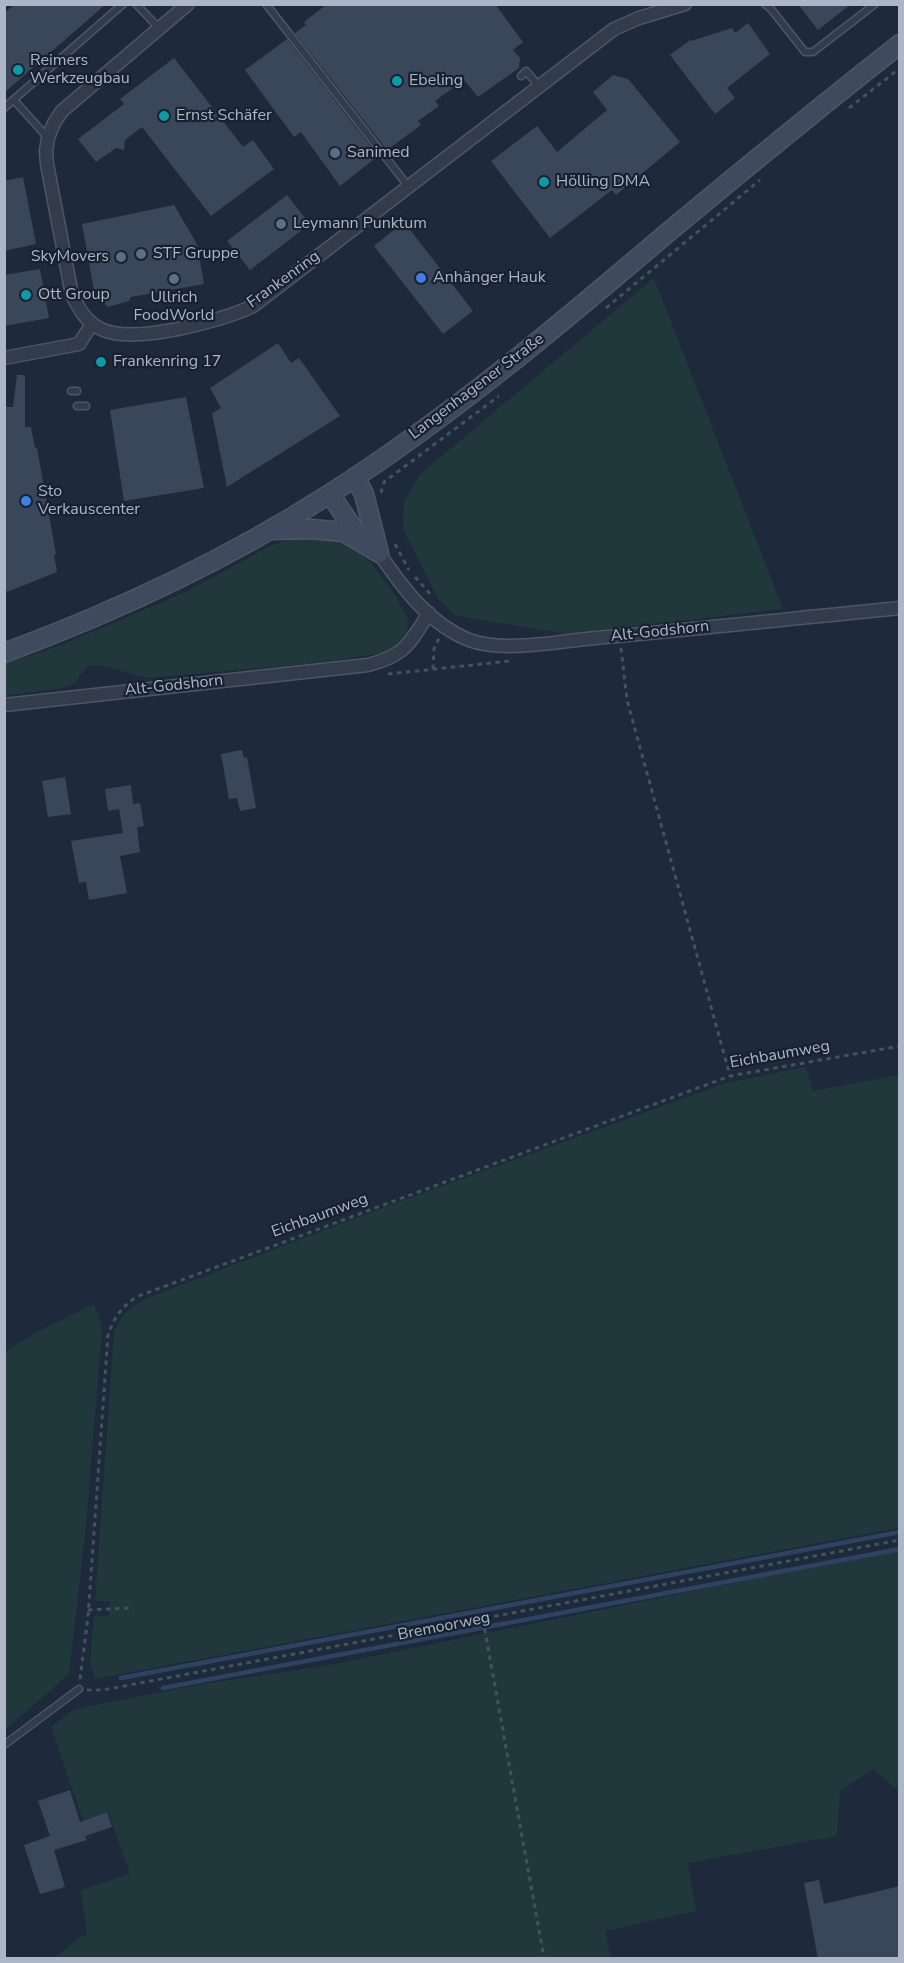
<!DOCTYPE html>
<meta charset="utf-8">
<style>
body{margin:0}
#map{position:relative;width:904px;height:1963px;overflow:hidden;background:#1e293b;font-family:"Nunito Sans",sans-serif}
canvas{display:block}
.frame{position:absolute;inset:0;border:6px solid #adb6c7;pointer-events:none}
</style>
<div id="map">
<canvas width="904" height="1963"></canvas>
<div class="frame"></div>
</div>
<script>
const ctx = document.querySelector('canvas').getContext('2d');
ctx.lineJoin = 'round';
function fill(path, color) {
  ctx.fillStyle = color;
  ctx.fill(path, 'evenodd');
}
function strokePath(path, color, width, dash) {
  ctx.strokeStyle = color;
  ctx.lineWidth = width;
  ctx.lineCap = dash ? 'butt' : 'round';
  ctx.setLineDash(dash || []);
  ctx.stroke(path);
}
function drawText(font, color, halo, rows, align = 'center') {
  ctx.font = font + ' "Nunito Sans",sans-serif';
  ctx.lineWidth = 4.5;
  ctx.setLineDash([]);
  ctx.textBaseline = 'middle';
  ctx.strokeStyle = halo;
  ctx.fillStyle = color;
  for (const [text, x, y, turn = 0] of rows) {
    ctx.save();
    ctx.translate(x, y);
    ctx.rotate((+turn || 0) * Math.PI / 180);
    ctx.textAlign = isNaN(turn) ? turn : align;
    if (halo) ctx.strokeText(text, 0, 0);
    ctx.fillText(text, 0, 0);
    ctx.restore();
  }
}
fill(new Path2D(`
 M654 278 783 609 566 634 456 616 439 600 403 529 404 502 419 475Z
 M325 537 348 542 369 561 393 592 407 617 408 627 404 637 393 648 383 653 325 662 149 678C128 675 109 663 87 666L75 683 62 688 5 696 4 664 61 645 186 592 270 546 293 538Z
 M806 1067 813 1091 899 1075V1528L95 1679 90 1662 94 1616H109L110 1601H95L114 1333C122 1313 128 1310 145 1299L398 1202 726 1083Z
 M94 1304 102 1327 86 1525 69 1674 5 1730V1352L35 1333Z
 M899 1549V1791L873 1769 840 1791 837 1836 688 1863 696 1911 605 1931 611 1958H54L80 1937 87 1936 81 1890 130 1874 108 1812 83 1820 51 1727 75 1709 208 1683 325 1666Z`), '#20383c');
strokePath(new Path2D(`
 M121 1678 900 1532
 M163 1688 900 1549`), '#2e4262', 4.5);
fill(new Path2D(`
 M15 4H106L4 93V13Z
 M327 4H495L523 42 513 50 520 58 519 68 478 97 464 80 435 101 439 106 418 121 421 125 387 150 295 33 306 25 304 22Z
 M798 4H851L818 30Z
 M748 23 770 54 727 88 735 98 715 114 670 55 690 40 691 41 732 28 735 33Z
 M287 39 378 156 340 186 301 132 294 137 245 70Z
 M174 58 243 147 253 140 274 169 211 216 142 127 125 140 124 150 116 148 96 162 78 139 124 104 120 99Z
 M613 75 628 79 680 142 616 195 612 190 550 238 491 161 537 126 557 152 607 110 593 92Z
 M23 177 36 244 4 251V181Z
 M287 195 310 224 250 270 227 241Z
 M174 205 197 244 204 284 131 297 129 301 108 307 95 296 82 224Z
 M404 222 473 311 443 334 374 246Z
 M40 269 49 318 4 326V275Z
 M278 343 291 363 299 358 340 416 227 487 212 413 221 408 210 388Z
 M17 375H25V427H31L35 448H37L56 554 54 555 57 572 7 592 4 578V407H13Z
 M186 397 204 488 124 501 110 410Z
 M242 750 244 758 247 757 256 808 240 811 237 798 229 799 221 754Z
 M65 777 71 814 48 817 42 781Z
 M131 785 133 804 140 803 144 826 137 827 140 852 120 856 127 893 89 900 86 882 79 883 71 841 123 833 119 809 108 811 105 789Z
 M70 1790 80 1822 107 1812 112 1827 85 1836 87 1840 54 1850 65 1887 40 1894 24 1845 50 1836 38 1801Z
 M819 1880 824 1904 900 1886V1959H818L804 1883Z`), '#3a475b');
const lane = new Path2D(`
 M136 4 159 28
 M266 4 408 186
 M765 4 771 9 805 52H813L875 4
 M521 76 526 71 539 86
 M14 100 48 138
 M4 108 123 4
 M71 391H77
 M77 406H86
 M4 1745 79 1689`);
const street = new Path2D(`
 M188 4 62 111 54 123 48 138 46 151 47 164 72 295C79 309 86 322 101 329 133 345 222 321 253 306L614 29 639 18 685 4
 M4 358 79 344 92 324
 M379 553C402 587 429 624 469 640 503 653 559 641 596 638 697 629 798 618 900 608
 M4 705 368 665C406 655 409 644 429 613`);
const secondary = new Path2D(`
 M355 477 364 494 379 553
 M330 494 361 540
 M272 530 311 529 344 532 379 553
 M4 653C118 611 226 560 328 495 449 418 558 326 666 234 743 170 821 106 900 44`);
strokePath(lane, '#4d5665', 9);
strokePath(street, '#4d5665', 15);
strokePath(secondary, '#4d5665', 21);
strokePath(new Path2D(`
 M849 108 900 68
 M606 308 760 180
 M381 493 384 482 499 396
 M395 544 409 570
 M415 577 431 595
 M621 648 627 700 730 1076
 M433 669 434 649 439 638
 M388 674 510 661
 M88 1610 129 1608
 M483 1620 544 1958
 M80 1679 88 1617 108 1335C114 1317 121 1308 136 1297L730 1076 900 1046
 M87 1690H103L900 1540`), '#3e5559', 3, [4.5, 4.5]);
strokePath(lane, '#323c4b', 6);
strokePath(street, '#323c4b', 12);
strokePath(secondary, '#404a5e', 18);
for (const [x, y, r, color] of [
 [18,70,6,"#0f9aa8"],
 [397,81,6,"#0f9aa8"],
 [164,116,6,"#0f9aa8"],
 [335,153,6,"#5c6f8a"],
 [544,182,6,"#0f9aa8"],
 [281,224,6,"#5c6f8a"],
 [141,254,6,"#5c6f8a"],
 [121,257,6,"#5c6f8a"],
 [421,278,6,"#3f7fe0"],
 [174,279,6,"#5c6f8a"],
 [26,295,6,"#0f9aa8"],
 [101,362,6,"#0f9aa8"],
 [26,501,6,"#3f7fe0"]
]) {
  const dot = new Path2D();
  dot.arc(x, y, r, 0, 2 * Math.PI);
  ctx.fillStyle = color;
  ctx.fill(dot);
  strokePath(dot, '#18212f', 2);
}
drawText('16px', '#adb6c7', '#18212f', [
 ["Reimers",30,61],
 ["Werkzeugbau",30,79],
 ["Ebeling",409,81],
 ["Ernst Schäfer",176,116],
 ["Sanimed",347,153],
 ["Hölling DMA",556,182],
 ["Leymann Punktum",293,224],
 ["STF Gruppe",153,254],
 ["SkyMovers",109,257,"right"],
 ["Anhänger Hauk",433,278],
 ["Ott Group",38,295],
 ["Ullrich",174,298,"center"],
 ["FoodWorld",174,316,"center"],
 ["Frankenring 17",113,362],
 ["Sto",38,492],
 ["Verkauscenter",38,510]
], 'left');
drawText('16px', '#adb6c7', '#18212f', [
 ["Frankenring",284,280,-36],
 ["Langenhagener Straße",477,387,-37],
 ["Alt-Godshorn",660,632,-6],
 ["Alt-Godshorn",174,686,-6],
 ["Eichbaumweg",780,1055,-10],
 ["Eichbaumweg",320,1216,-20],
 ["Bremoorweg",444,1627,-11]
]);
</script>
